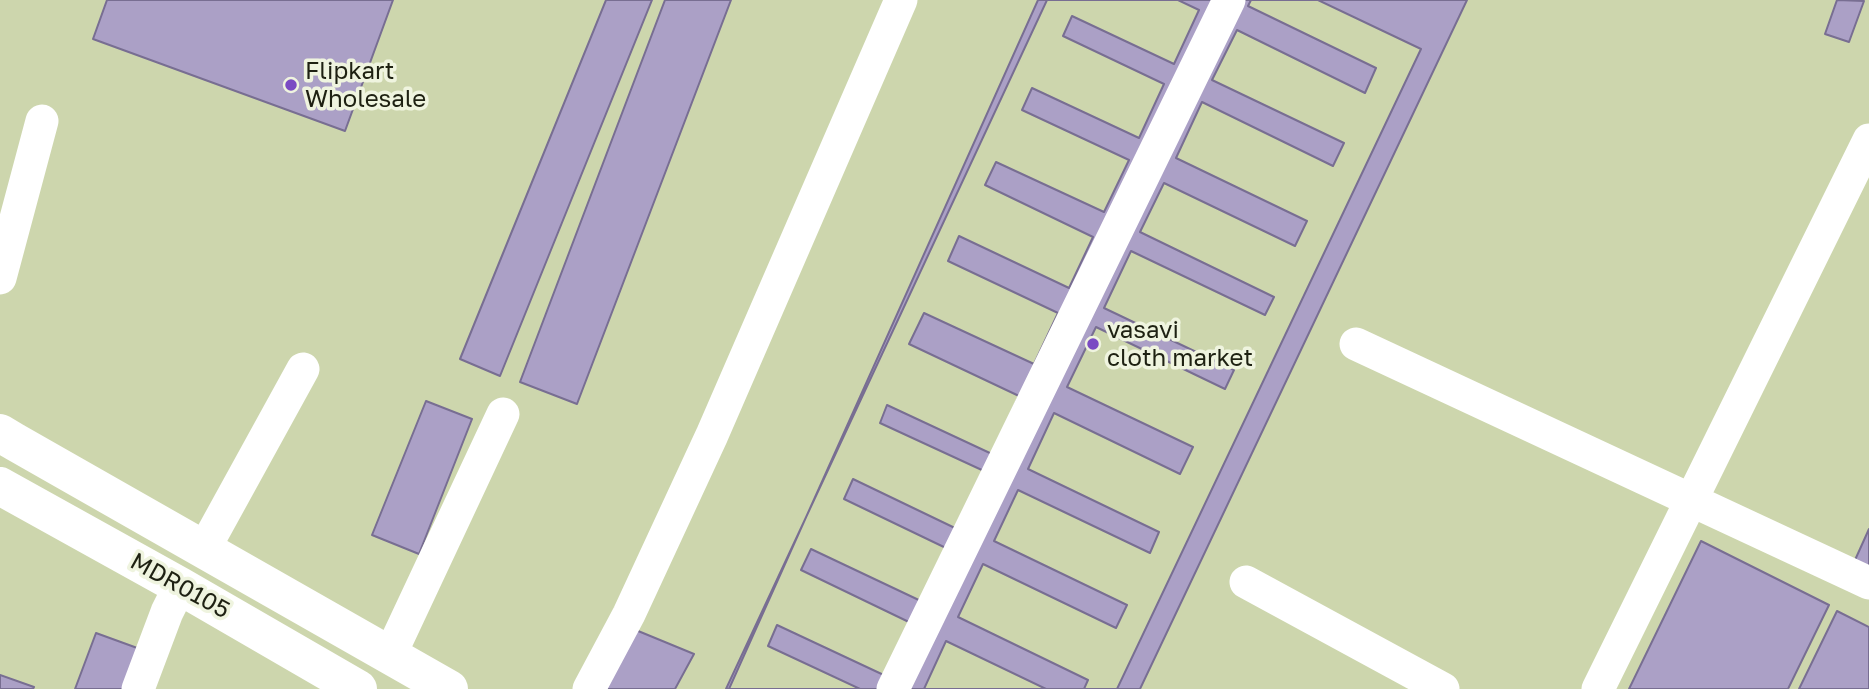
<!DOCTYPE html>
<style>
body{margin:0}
canvas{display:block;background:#cdd6ad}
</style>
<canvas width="1869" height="689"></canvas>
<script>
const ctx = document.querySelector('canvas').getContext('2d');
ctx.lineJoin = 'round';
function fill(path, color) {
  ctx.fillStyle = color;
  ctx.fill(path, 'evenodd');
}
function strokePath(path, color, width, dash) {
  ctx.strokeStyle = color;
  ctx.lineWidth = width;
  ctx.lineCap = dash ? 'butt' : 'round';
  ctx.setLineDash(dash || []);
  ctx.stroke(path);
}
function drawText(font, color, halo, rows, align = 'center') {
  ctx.font = font + ' "Golos Text",sans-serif';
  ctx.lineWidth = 7;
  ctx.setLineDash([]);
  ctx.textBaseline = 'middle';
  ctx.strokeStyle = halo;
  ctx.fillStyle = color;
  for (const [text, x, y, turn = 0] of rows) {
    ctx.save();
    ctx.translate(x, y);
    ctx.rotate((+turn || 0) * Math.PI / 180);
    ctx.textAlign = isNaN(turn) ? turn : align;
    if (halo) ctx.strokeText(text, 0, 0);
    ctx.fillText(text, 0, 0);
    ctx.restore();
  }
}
const building = new Path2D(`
 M107 0H393L345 131 93 39Z
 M606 0H652L500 376 460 359Z
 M665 0H731L577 404 520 382Z
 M1038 0H1467L1140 689H729Z
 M1047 0H1178L1199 10 1174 64 1072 16 1063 36 1164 84 1139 138 1032 88 1022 110 1129 160 1104 212 996 162 985 185 1093 237 1069 288 959 236 948 261 1058 313 1034 364 924 313 909 344 1019 396 992 454 887 405 880 423 984 471 957 529 853 479 844 499 948 549 923 602 811 549 801 570 913 624 888 677 777 625 768 646 860 689H726Z
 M1251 0H1318L1421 49 1117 689H1084L1088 680 958 617 983 564 1116 628 1127 605 994 541 1018 490 1150 553 1159 532 1028 469 1054 413 1180 474 1193 447 1067 387 1096 327 1225 389 1234 370 1104 308 1131 251 1265 315 1274 297 1140 232 1164 183 1295 246 1307 221 1176 158 1202 102 1333 166 1344 143 1212 80 1237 30 1365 93 1376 68 1248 6Z
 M1837 0 1864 1 1849 42 1825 34Z
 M426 401 472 419 419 554 372 535Z
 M1869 529V567L1855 560Z
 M1701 541 1829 605 1788 689H1629Z
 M1837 611 1869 627V689H1799Z
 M626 626 694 654 675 689H601Z
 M96 633 140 649 125 689H75Z
 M946 641 1046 689H924Z
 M0 675 34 687 33 689H0Z`);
fill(building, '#aba0c6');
strokePath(building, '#786e92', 2);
strokePath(new Path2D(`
 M0 278 42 121
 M1356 344 1869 583
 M204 549 303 369
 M1246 582 1443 689
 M390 655 503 414
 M138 689 167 612 180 586
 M589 689 629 614 712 435 901 0
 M893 689 1229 0
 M1598 689 1869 140`), '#fff', 33);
strokePath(new Path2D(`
 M0 433 15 442 449 689
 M0 486 180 586 358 689`), '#fff', 38);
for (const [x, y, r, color] of [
 [291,85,7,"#7a4bc3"],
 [1093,344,7,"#7a4bc3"]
]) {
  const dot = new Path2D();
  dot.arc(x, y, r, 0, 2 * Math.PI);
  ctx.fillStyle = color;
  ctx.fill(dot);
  strokePath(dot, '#eff4df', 2.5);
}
drawText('24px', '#1e2112', '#eff4df', [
 ["Flipkart",305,71],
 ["Wholesale",305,99],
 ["vasavi",1107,330],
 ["cloth market",1107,358]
], 'left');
drawText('24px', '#1e2112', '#eff4df', [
 ["MDR0105",180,586,29]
]);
</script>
